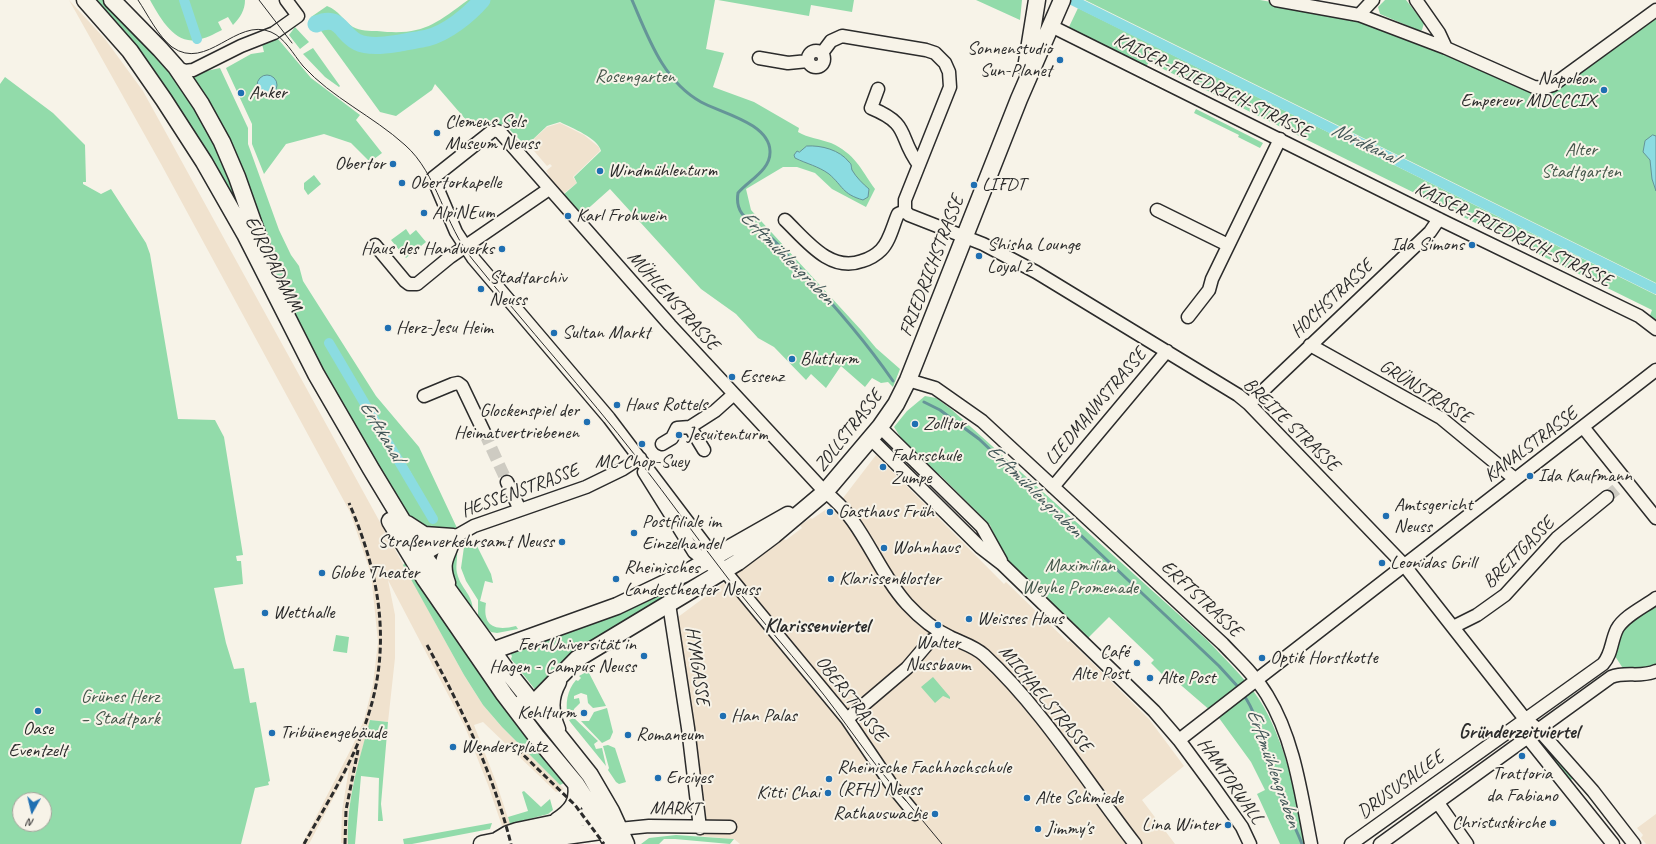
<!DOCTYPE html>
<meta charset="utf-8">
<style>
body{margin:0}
#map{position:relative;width:1656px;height:844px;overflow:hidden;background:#f7f3e8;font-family:Caveat,sans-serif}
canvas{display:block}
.north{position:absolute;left:12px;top:792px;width:40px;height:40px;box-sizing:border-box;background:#f7f3e8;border:1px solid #a5a39c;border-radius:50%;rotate:188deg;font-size:11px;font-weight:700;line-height:16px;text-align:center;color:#2b2b2b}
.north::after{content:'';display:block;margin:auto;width:14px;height:18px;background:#1f6fb2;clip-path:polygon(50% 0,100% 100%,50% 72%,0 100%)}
</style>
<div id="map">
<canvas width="1656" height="844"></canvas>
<div class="north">N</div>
</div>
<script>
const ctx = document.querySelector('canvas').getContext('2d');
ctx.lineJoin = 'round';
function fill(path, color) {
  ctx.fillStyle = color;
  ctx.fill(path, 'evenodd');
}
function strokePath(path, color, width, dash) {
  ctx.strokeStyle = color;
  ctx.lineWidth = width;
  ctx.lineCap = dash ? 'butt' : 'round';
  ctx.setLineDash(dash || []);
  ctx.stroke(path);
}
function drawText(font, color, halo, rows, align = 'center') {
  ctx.font = font + ' Caveat,sans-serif';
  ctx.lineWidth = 4;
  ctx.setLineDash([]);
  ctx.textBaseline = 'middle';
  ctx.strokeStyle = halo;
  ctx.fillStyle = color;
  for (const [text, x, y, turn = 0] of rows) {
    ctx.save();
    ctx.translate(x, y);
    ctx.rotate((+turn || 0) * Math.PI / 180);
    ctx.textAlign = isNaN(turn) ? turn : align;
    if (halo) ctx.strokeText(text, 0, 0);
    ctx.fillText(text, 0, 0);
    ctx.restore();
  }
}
fill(new Path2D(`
 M69 0 105 39 143 91 464 675 483 705 502 727 564 789 556 792 483 722 474 725 496 782 510 824 502 826 488 785 465 727 388 580 395 615V658L388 722 370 720 353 785 348 815V844L341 843 342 811 349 768 309 844H302L352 747 364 720 373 684 378 642 371 574 350 512 161 164Z
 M560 123 584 135 599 147 600 151 573 177 577 183 563 194 547 177 549 175 546 171 552 166 550 164 547 166 528 144 547 127Z
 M876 455 1004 584 1006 582 1068 642 1070 641 1149 719 1184 766 1142 800 1175 844H740L734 839 699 836 674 620 783 539 786 540 802 528 800 525 811 518 812 519 843 498Z
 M1656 814V844H1646L1641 838 1643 835 1637 828Z`), '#f0e2ce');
fill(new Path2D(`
 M92 0H106L164 62 209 126 254 242Z
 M150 0H245C245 10 240 18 233 25L228 17 218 22 222 30C214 34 205 39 196 40 174 44 159 16 150 0Z
 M468 0H715L706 49 724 53 713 87 754 102 799 128 798 132C808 138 820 139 831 143 855 154 860 168 875 189L866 207 832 189 815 173 797 167H783L746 189 751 210 861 330 876 348 900 369 893 387 888 382 881 383 872 378 865 387 841 366 826 388 811 374 806 380 774 347 758 338 736 314 701 289 610 189 582 214 563 195 577 183 574 177 601 151C598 138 572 128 560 122L547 126 528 144 522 142 509 129 505 133 483 126 473 128 435 84 432 90 396 116 380 112 311 17 327 6C340 11 342 20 353 27 360 31 370 31 377 31 422 36 434 25 468 0Z
 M718 0H854L852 12 811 5 809 16Z
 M976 0H1022L1020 20Z
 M1085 0H1260L1351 16 1539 92 1656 15V283Z
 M1385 0H1406L1424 23 1422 30 1420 31 1380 14 1378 7Z
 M1078 8 1656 295V323L1649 318 1652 310 1149 62 1145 68 1068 29Z
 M295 27 309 42 300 49 289 35Z
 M278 39 311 78 360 115 356 120 382 153 370 162 351 143 324 134 286 144 264 174 252 144V124L226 68 251 54 264 52 262 44Z
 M313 48 340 86 339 87 325 77 303 54Z
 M220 68 248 128V144L279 230 291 255 299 266 303 281 376 396 419 447 457 528 442 531 415 525 370 458 288 305 188 75ZM331 341 411 473 436 519 431 521 406 476 326 345Z
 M5 77 53 113 85 145 86 182H83V184L101 194 111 189 146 243 150 254 178 419 215 420 224 437 243 555 236 556 237 561H241L243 584 214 588 226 643 234 669 244 668 250 703 256 702 270 781 268 782 269 785 255 788 241 844H0V84ZM20 800H44V824H20Z
 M1196 109 1263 143 1260 148 1238 137 1239 135 1194 113Z
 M314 175 321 184 308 195 304 189V183Z
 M406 229 410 235 416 230 426 242 406 258 391 240Z
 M925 396 936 398 951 409 1207 640C1223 657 1240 673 1254 692 1282 729 1298 798 1306 844H1280L1257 794 1265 790 1251 762 1219 718 1168 674 1165 677 1151 663 1154 660 1109 617 1088 638 1006 559 1000 549 990 525 940 475C919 467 906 446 894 427L907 411Z
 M462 542 476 544 491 574 493 583 485 581 480 601 486 603C482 627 496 631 516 626L518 629 497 633 491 632 480 621 478 615V600L466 581 461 568 464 547Z
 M456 547C459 555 455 565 457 573 461 590 474 594 473 614L452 583 449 562Z
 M405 563 526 736 564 779V783L560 785 502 727 483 705 464 675 403 565Z
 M682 581 691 586 537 692 511 659 512 656 509 652Z
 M1656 599V670L1626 673 1611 650 1615 635Z
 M336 635 349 637 347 653 333 651Z
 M588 671 606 706 593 708 588 703 587 695 581 693 574 696V699L579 698 580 703 574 709 573 714 568 717C565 704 567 690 576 680L578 681 581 678 579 676Z
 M933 677 950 697V699L943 696 935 703 921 687Z
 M607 708 613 732 610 739 602 743 581 721H589L594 712Z
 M574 718 598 741 594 744 596 749 602 748 606 766 571 723 569 720Z
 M370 720 388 722 381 804 383 821H378L379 778 361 776 355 844H348C346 801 359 761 370 720Z
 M608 745 615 748 626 782 619 784 616 782 608 770 609 768 603 746Z
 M1544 745 1575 777 1630 844H1626L1574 779 1567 780 1541 748Z
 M524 791 541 807 550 799 553 810 548 814 510 824 508 817 528 811 522 792Z
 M492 823 490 829 412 844H404L403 839Z
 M676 835 734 839 730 844 675 839H664L659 844H641L649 838Z`), '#92dbaa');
const water = new Path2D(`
 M257 85a10 10 0 1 1 20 0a10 10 0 1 1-20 0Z
 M1653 135 1656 136V191L1652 179 1650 160 1643 152 1645 141Z
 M807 146C821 145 840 150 849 162 852 164 851 167 852 170 856 177 863 184 869 189L868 197 863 200C842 194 843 186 829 174 818 166 807 164 795 158L794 155 797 151 799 152Z`);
fill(water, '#8bdce1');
strokePath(water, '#659598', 1);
strokePath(new Path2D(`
 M632 0C648 37 663 81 701 102 721 113 769 123 770 151 771 170 749 180 738 193 734 217 753 222 769 236 781 246 791 260 802 271 835 306 866 342 893 381
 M924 402 940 410 979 439 1219 666 1240 689
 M1243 694C1260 718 1260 741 1269 768 1278 794 1292 819 1302 844`), '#659598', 3);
strokePath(new Path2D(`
 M184 0 197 39
 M1072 0 1656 289
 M329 343 433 519`), '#8bdce1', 10);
strokePath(new Path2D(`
 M316 24C341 14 340 33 357 42 370 48 386 45 400 43 409 41 418 40 427 38 447 33 469 15 482 0`), '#8bdce1', 17);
strokePath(new Path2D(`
 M484 432 507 482
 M1607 497 1619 487`), '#cecbc2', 12, [12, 6]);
const minor = new Path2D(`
 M1276 0 1359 15 1446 48 1534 87 1543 88 1553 85 1656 10
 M1416 0 1439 33 1446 48
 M1359 15 1373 0
 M1051 26 1445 222 1639 316 1656 329
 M808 59a8 8 0 1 1 16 0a8 8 0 1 1-16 0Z
 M822 53 831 41 842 36 926 50 935 53 945 63 949 72 950 87 905 200V211L909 215 983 244 1036 272 1238 395 1249 404 1404 565 1525 719 1539 730 1593 791 1634 844
 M759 58 788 63 808 61
 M176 67 185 71 193 70 241 46 274 33 298 16 286 0
 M878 89 871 108C912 125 897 136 919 165
 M1157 210 1228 245
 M785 220C806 240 830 273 862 261 869 259 876 255 881 250 890 241 893 225 898 214L905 211
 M375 245 405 281 409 284H417L450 257 549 189
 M1188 317 1209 290 1212 279 1280 139
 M1310 345 1441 418 1515 479
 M908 380 935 388 982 421 1223 644C1238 660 1255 675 1267 695 1294 739 1301 793 1311 844
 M424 396 453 384 458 383 462 386 484 432
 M1249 404 1430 232 1439 219
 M690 427 704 450
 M880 427 982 527 1001 561
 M1583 427 1656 518
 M871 439 980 547 1002 564 1154 711 1179 740 1213 786 1242 827 1250 844
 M662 444 672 438 677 428 690 427 715 411 734 394
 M644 472 694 552 712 566
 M507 482 520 510
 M1053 487 1167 351
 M416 559 474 526 586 487 623 469 640 458
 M669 604 688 728 700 828
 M1453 627 1477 615 1505 595 1557 538 1607 497
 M847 719 907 668 930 641 936 638 949 637
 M1526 730 1528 738 1613 844
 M1179 740 1656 370
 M1438 803 1467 844
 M915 814 893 787 847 719 728 575 609 418 473 258 456 232 433 178 491 132 494 130 500 132 670 325 825 492C863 520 876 570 907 604 920 618 933 629 950 637 962 643 974 646 984 655 1043 710 1086 781 1135 844
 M619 829 649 826 730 827
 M1351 844 1603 664C1612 654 1611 641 1617 629 1624 616 1644 607 1656 598
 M1380 844 1611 677C1626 671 1641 678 1656 671`);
const major = new Path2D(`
 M85 0 130 51 164 100 204 162 245 234 316 374 371 469 423 555 507 671 590 775 611 811 626 844
 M112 0 160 49 176 67 201 104 222 142 237 177 266 259
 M1026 68 1037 0
 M390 521 425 579 504 694 536 736 576 784 598 818 612 844
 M407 524 424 535 453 537C447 558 439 560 447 583
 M489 662 493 652 500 648 617 606 684 574 788 515
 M522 703H532L538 699 577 659 738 562 774 535 825 492 880 427 896 404 908 380 1019 99 1062 0
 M557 729C550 712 549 698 558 682
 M557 821C572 811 579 802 576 784
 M498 840 508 834 517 831 584 817 605 820
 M482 844 497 841 511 844 615 829`);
strokePath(minor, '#2b2b2b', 15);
strokePath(major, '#2b2b2b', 19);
strokePath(minor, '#f7f3e8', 12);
strokePath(major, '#f7f3e8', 16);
strokePath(new Path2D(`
 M138 0C148 15 158 36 172 47 207 72 236 17 271 32 285 38 293 54 303 66 332 98 373 116 405 145 438 174 444 225 473 260 527 327 585 391 638 459 669 499 699 541 730 581 757 615 785 647 812 680 845 720 871 763 906 801
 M259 0 292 43
 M903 797 942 844`), '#2b2b2b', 1);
strokePath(new Path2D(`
 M427 645C462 709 493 773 511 844
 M511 743 575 805 604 844
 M304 844C327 803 354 761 368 716 392 643 379 572 349 503
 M345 844 346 810 358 750`), '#2b2b2b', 3, [6, 3]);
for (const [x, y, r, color] of [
 [1060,60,4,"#1f6fb2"],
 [1604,90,4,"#1f6fb2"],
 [241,93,4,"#1f6fb2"],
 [437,133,4,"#1f6fb2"],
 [393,164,4,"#1f6fb2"],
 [600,171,4,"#1f6fb2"],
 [402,183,4,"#1f6fb2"],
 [974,185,4,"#1f6fb2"],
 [424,213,4,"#1f6fb2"],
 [568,216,4,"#1f6fb2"],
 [1472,245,4,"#1f6fb2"],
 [502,249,4,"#1f6fb2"],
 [979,256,4,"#1f6fb2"],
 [481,289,4,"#1f6fb2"],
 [388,328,4,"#1f6fb2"],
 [554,333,4,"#1f6fb2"],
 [792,359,4,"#1f6fb2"],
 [732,377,4,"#1f6fb2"],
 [617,405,4,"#1f6fb2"],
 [587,422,4,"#1f6fb2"],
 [915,424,4,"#1f6fb2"],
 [679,435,4,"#1f6fb2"],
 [642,444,4,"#1f6fb2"],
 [883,467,4,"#1f6fb2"],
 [1530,476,4,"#1f6fb2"],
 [830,512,4,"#1f6fb2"],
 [1386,516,4,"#1f6fb2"],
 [634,533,4,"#1f6fb2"],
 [562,542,4,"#1f6fb2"],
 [884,548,4,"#1f6fb2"],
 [1382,563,4,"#1f6fb2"],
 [322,573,4,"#1f6fb2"],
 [616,579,4,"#1f6fb2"],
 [831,579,4,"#1f6fb2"],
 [265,613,4,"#1f6fb2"],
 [969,619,4,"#1f6fb2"],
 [938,625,4,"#1f6fb2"],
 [644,656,4,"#1f6fb2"],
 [1262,658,4,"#1f6fb2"],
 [1137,663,4,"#1f6fb2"],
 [1150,678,4,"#1f6fb2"],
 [38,711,4,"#1f6fb2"],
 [584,713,4,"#1f6fb2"],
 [723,716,4,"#1f6fb2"],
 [272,733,4,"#1f6fb2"],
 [628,735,4,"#1f6fb2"],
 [453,747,4,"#1f6fb2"],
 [1522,756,4,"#1f6fb2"],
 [658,778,4,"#1f6fb2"],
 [829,779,4,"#1f6fb2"],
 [828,793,4,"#1f6fb2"],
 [1027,798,4,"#1f6fb2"],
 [935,814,4,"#1f6fb2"],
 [1553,823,4,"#1f6fb2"],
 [1228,825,4,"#1f6fb2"],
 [1038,829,4,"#1f6fb2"]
]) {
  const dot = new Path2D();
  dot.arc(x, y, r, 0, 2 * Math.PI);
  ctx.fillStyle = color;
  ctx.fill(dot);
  strokePath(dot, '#f7f3e8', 1.5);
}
drawText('19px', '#2b2b2b', '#f7f3e8', [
 ["Sonnenstudio",1052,49,"right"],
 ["Sun-Planet",1052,71,"right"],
 ["Napoleon",1596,79,"right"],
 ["Empereur MDCCCIX",1596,101,"right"],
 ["Anker",249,93],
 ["Clemens Sels",445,122],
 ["Museum Neuss",445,144],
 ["Obertor",385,164,"right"],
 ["Windmühlenturm",608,171],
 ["Obertorkapelle",410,183],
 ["LIFDT",982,185],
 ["AlpiNEum",432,213],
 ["Karl Frohwein",576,216],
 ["Shisha Lounge",987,245],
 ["Loyal 2",987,267],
 ["Ida Simons",1464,245,"right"],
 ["Haus des Handwerks",494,249,"right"],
 ["Stadtarchiv",489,278],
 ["Neuss",489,300],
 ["Herz-Jesu Heim",396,328],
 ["Sultan Markt",562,333],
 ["Blutturm",800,359],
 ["Essenz",740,377],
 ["Haus Rottels",625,405],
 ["Glockenspiel der",579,411,"right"],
 ["Heimatvertriebenen",579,433,"right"],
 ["Zolltor",923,424],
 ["Jesuitenturm",687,435],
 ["Fahrschule",891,456],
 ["Zumpe",891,478],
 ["MC Chop-Suey",642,462,"center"],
 ["Ida Kaufmann",1538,476],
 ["Amtsgericht",1394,505],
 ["Neuss",1394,527],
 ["Gasthaus Früh",838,512],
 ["Postfiliale im",642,522],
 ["Einzelhandel",642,544],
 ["Straßenverkehrsamt Neuss",554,542,"right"],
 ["Wohnhaus",892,548],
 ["Leonidas Grill",1390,563],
 ["Rheinisches",624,568],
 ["Landestheater Neuss",624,590],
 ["Globe Theater",330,573],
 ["Klarissenkloster",839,579],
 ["Wetthalle",273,613],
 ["Weisses Haus",977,619],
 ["Walter",938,643,"center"],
 ["Nussbaum",938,665,"center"],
 ["FernUniversität in",636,645,"right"],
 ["Hagen - Campus Neuss",636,667,"right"],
 ["Café",1129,652,"right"],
 ["Alte Post",1129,674,"right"],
 ["Optik Horstkotte",1270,658],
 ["Alte Post",1158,678],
 ["Kehlturm",576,713,"right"],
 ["Han Palas",731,716],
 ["Oase",38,729,"center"],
 ["Eventzelt",38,751,"center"],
 ["Tribünengebäude",280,733],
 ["Romaneum",636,735],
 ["Wendersplatz",461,747],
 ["Rheinische Fachhochschule",837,768],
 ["(RFH) Neuss",837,790],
 ["Trattoria",1522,774,"center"],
 ["da Fabiano",1522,796,"center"],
 ["Erciyes",666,778],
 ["Kitti Chai",820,793,"right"],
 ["Alte Schmiede",1035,798],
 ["Rathauswache",927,814,"right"],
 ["Christuskirche",1545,823,"right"],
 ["Lina Winter",1220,825,"right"],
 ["Jimmy's",1046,829]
], 'left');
drawText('19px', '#45574b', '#f7f3e8', [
 ["Rosengarten",635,77],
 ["Alter",1581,150],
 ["Stadtgarten",1581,172],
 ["Maximilian",1080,566],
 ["Weyhe Promenade",1080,588],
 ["Grünes Herz",120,697],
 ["– Stadtpark",120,719]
]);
drawText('19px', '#2b2b2b', '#f7f3e8', [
 ["KAISER-FRIEDRICH-STRASSE",1212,86,26],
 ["KAISER-FRIEDRICH-STRASSE",1513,235,26],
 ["EUROPADAMM",273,264,63],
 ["FRIEDRICHSTRASSE",932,266,-69],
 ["HOCHSTRASSE",1332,299,-43],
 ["MÜHLENSTRASSE",673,301,48],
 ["GRÜNSTRASSE",1425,392,32],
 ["LIEDMANNSTRASSE",1096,407,-50],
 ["BREITE STRASSE",1291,425,44],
 ["ZOLLSTRASSE",849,431,-52],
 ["KANALSTRASSE",1531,445,-37],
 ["HESSENSTRASSE",520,491,-20],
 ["BREITGASSE",1519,553,-45],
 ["ERFTSTRASSE",1201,599,43],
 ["HYMGASSE",697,666,82],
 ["OBERSTRASSE",851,699,52],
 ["MICHAELSTRASSE",1045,699,50],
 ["HAMTORWALL",1230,781,55],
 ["DRUSUSALLEE",1401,785,-36],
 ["MARKT",675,809,1]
]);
drawText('italic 20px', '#435758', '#f7f3e8', [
 ["Nordkanal",1364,144,26],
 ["Erftmühlengraben",787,258,45],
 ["Erftkanal",381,431,59],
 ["Erftmühlengraben",1034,491,44],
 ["Erftmühlengraben",1273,768,70]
]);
drawText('bold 20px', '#2b2b2b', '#f7f3e8', [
 ["Klarissenviertel",817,627],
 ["Gründerzeitviertel",1519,733]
]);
</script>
